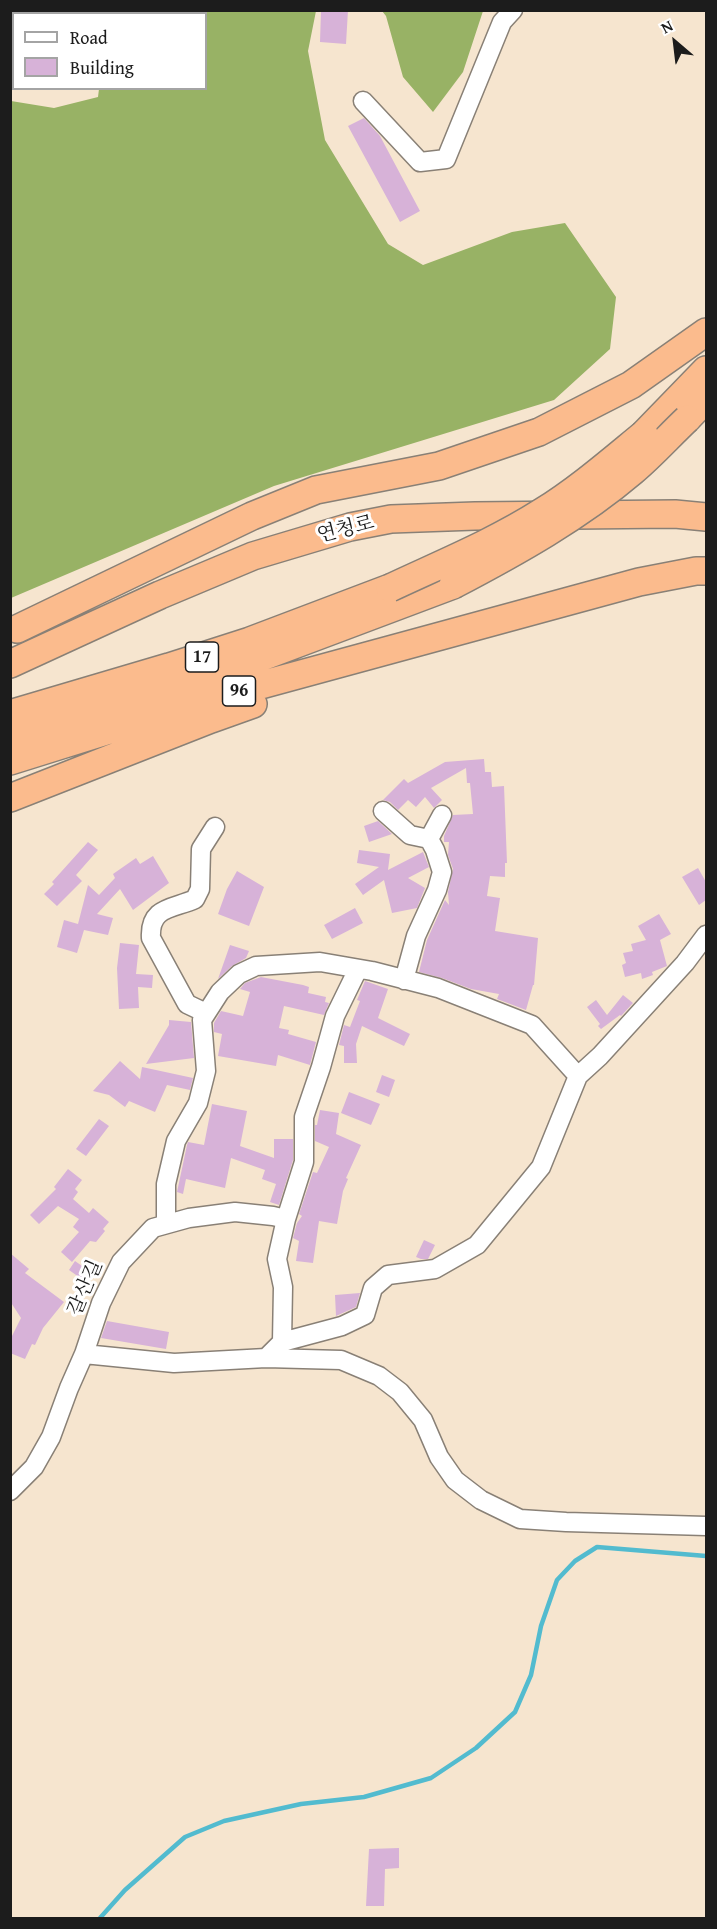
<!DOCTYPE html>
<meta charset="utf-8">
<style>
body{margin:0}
#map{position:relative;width:717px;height:1929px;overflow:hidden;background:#f6e5cf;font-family:"Gentium Book Plus",serif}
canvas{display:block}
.frame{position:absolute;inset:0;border:12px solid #1c1c1c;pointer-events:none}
.legend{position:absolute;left:12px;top:12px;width:195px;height:78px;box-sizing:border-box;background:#fff;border:2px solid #a4a4a4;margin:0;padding:8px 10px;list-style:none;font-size:18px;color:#1c1c1c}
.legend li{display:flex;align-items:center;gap:12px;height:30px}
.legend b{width:30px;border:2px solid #a4a4a4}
.north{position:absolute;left:645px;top:12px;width:60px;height:60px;-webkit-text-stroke:4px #fff;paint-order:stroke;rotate:332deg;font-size:16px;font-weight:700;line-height:24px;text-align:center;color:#1c1c1c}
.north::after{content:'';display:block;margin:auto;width:21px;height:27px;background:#1c1c1c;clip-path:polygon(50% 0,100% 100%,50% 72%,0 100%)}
</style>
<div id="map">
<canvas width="717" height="1929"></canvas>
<div class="frame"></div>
<ul class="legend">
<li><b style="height:8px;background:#fff"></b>Road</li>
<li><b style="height:16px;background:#d7b2d8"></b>Building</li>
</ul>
<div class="north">N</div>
</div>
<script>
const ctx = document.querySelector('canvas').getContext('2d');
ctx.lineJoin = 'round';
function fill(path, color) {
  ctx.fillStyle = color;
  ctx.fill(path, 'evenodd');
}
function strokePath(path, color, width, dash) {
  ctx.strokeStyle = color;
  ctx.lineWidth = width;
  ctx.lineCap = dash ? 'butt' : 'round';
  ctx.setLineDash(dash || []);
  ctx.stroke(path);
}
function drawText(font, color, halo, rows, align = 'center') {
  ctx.font = font + ' "Gentium Book Plus","Noto Serif KR",serif';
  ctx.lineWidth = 6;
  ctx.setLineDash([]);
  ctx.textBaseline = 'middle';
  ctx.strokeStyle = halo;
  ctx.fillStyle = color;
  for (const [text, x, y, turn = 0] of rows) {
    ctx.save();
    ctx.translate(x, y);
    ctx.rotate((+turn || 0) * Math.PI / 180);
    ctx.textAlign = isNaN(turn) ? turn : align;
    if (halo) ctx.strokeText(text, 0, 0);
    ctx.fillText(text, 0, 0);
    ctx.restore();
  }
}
fill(new Path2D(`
 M93 11H316L308 51 325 140 388 244 423 265 512 232 565 223 616 297 610 349 554 400 274 486 11 598V101L54 108 98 97 99 89 206 88V14H94Z
 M382 11H483L463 72 433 112 403 77 386 16Z`), '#98b265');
strokePath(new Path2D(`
 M100 1918 125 1890 185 1837 224 1821 301 1804 364 1797 431 1778 476 1748 515 1712 531 1675 541 1626 557 1580 575 1561 597 1547 706 1556`), '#52bbcf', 4.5);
fill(new Path2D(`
 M321 10H348L346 44 320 42Z
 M364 118 380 136 420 211 400 222 348 126Z
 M484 759 485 772H491L492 787 504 786 507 863H505V877L490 876 487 896 500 898 495 931 538 938 534 985H533L526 1010 497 999 499 994 471 989 442 978 419 972 427 940 445 900 449 905 448 892 453 869 448 855 449 842H444V836L453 815 473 814 470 783H467L466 768 431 788 442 800 434 808 425 797 416 807 408 800 398 810 390 802 383 800 404 779 408 783 445 762Z
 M378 821 392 834 369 842 364 826Z
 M88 842 98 850 76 875 82 881 57 906 44 894 54 884 52 882Z
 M359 850 390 854 388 870 423 852 429 867 408 878 425 888 417 908 392 913 384 880 363 895 355 884 379 867 357 863Z
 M153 856 169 883 133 910 120 889 97 914 113 918 108 935 84 930 77 953 57 947 64 920 78 924 88 885 99 895 115 878 113 874 136 858 140 864Z
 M698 868 706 882V900L699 905 682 877Z
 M237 871 264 887 249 926 218 914 227 889Z
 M355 908 363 923 332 939 324 925Z
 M659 914 671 934 660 940 667 966 652 972 653 975 642 979 641 973 625 977 622 965 626 963 623 953 633 951 631 944 646 940 638 926Z
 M120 943 139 945 136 974 153 975 152 988 138 987 139 1008 119 1009 117 968Z
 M230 945 249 951 246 958 232 966 218 979Z
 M261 977 303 985 309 987 308 993 326 997 325 1002 329 1003 324 1015 284 1006 279 1028 289 1030 288 1034 316 1042 310 1065 278 1055 276 1066 218 1056 222 1034 214 1032V1023L221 1011 243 1016 250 992 240 989 245 983Z
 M365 981 388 989 378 1018 410 1034 404 1046 362 1026 356 1044 357 1063H344V1046L339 1045 344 1025 350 1027 360 1001 357 1000Z
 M623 995 633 1003 621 1016 620 1015 601 1029 598 1026 600 1024 587 1007 596 1000 607 1015Z
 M169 1020 191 1022 194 1058 146 1064 169 1025Z
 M120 1061 140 1079 142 1067 193 1078 190 1090 167 1085 155 1112 129 1101 125 1107 109 1095 93 1091Z
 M382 1075 395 1080 389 1097 376 1092Z
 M349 1092 380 1104 371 1125 341 1113Z
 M212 1104 247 1111 240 1146 274 1158V1139H293V1160L279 1205 270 1202 276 1184 262 1179 265 1170 231 1158 225 1188 186 1179 183 1194 177 1192 187 1145 188 1142 204 1145Z
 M320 1110 339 1113 336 1134 361 1145 346 1178 348 1179 343 1191 337 1224 319 1221 313 1263 296 1261 299 1241 293 1238 297 1223 302 1216 299 1214 313 1172 317 1173 329 1147 315 1141V1125H317Z
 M99 1119 109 1126 86 1156 76 1149Z
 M68 1169 82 1180 75 1189 78 1192 73 1199 89 1213 93 1208 109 1222 103 1229 105 1231 96 1242 90 1241 72 1262 61 1252 79 1232 73 1227 79 1219 58 1206 39 1224 30 1215 56 1189 54 1187Z
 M424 1240 435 1245 428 1259H421L416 1257Z
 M10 1253 29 1269 25 1273 64 1302 43 1328 35 1345 32 1344 25 1359 10 1353V1340L21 1318 10 1301Z
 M75 1261 92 1273 86 1282 69 1270Z
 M360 1293 356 1307 336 1316 335 1295Z
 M107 1321 169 1332 166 1349 101 1338Z
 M399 1848V1868L385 1869 384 1906H366L369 1849Z`), '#d7b2d8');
const minor = new Path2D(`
 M363 101 420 162 446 159 502 22 513 10
 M383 811 410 835 429 839 435 850 442 872 437 890 416 936 404 980
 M429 839 442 815
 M206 1013 187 1004 151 938C149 906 174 909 195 899L200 889 201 849 215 827
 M166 1224V1184L176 1141 198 1103 206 1071 202 1020 220 992 239 974 256 966 320 962 372 971 438 988 532 1025 578 1076
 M282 1342 283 1287 277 1259 286 1219 304 1162V1117L321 1067 335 1016 358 969
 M84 1354 174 1363 266 1358 341 1360 379 1376 400 1392 423 1420 439 1457 455 1480 481 1500 520 1519 566 1522 706 1526
 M266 1358 282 1342 342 1326 365 1315 373 1288 388 1275 435 1269 477 1245 541 1167 578 1076 600 1056 685 963 706 935
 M10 1491 34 1467 51 1437 69 1388 84 1354 101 1303 121 1262 153 1228 189 1218 235 1212 273 1216 286 1219`);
const highway = new Path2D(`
 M687 419 706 399
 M644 434 706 370
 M17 629 252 516 316 490 439 466 539 432 631 385 706 332
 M10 664 160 595 253 556 350 527 391 519 475 516 675 514 706 517
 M10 714 169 667 250 641 390 588
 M10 736 203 679 453 585
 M10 761 202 701 639 582 696 571H706
 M10 798 211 719 253 704`);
strokePath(minor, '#898076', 21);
strokePath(highway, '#898076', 30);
strokePath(minor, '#fff', 18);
strokePath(highway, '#fbbb8d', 27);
const highwayBridge = new Path2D(`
 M453 585C516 552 579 517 633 471 652 455 669 436 687 419
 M390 588C441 564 495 542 542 512 579 489 611 461 644 434`);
strokePath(highwayBridge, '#898076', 30, []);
strokePath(highwayBridge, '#fbbb8d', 27);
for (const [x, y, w] of [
 [202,657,33],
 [239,691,33]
]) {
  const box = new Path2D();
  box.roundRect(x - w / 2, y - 15, w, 30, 4.5);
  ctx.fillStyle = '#fff';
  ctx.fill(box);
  strokePath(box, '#1c1c1c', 1.5);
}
drawText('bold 18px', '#1c1c1c', null, [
 ["17",202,657],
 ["96",239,691]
]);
drawText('20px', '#1c1c1c', '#fff', [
 ["연청로",346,530,-14],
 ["갈산길",86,1288,-67]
]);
</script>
